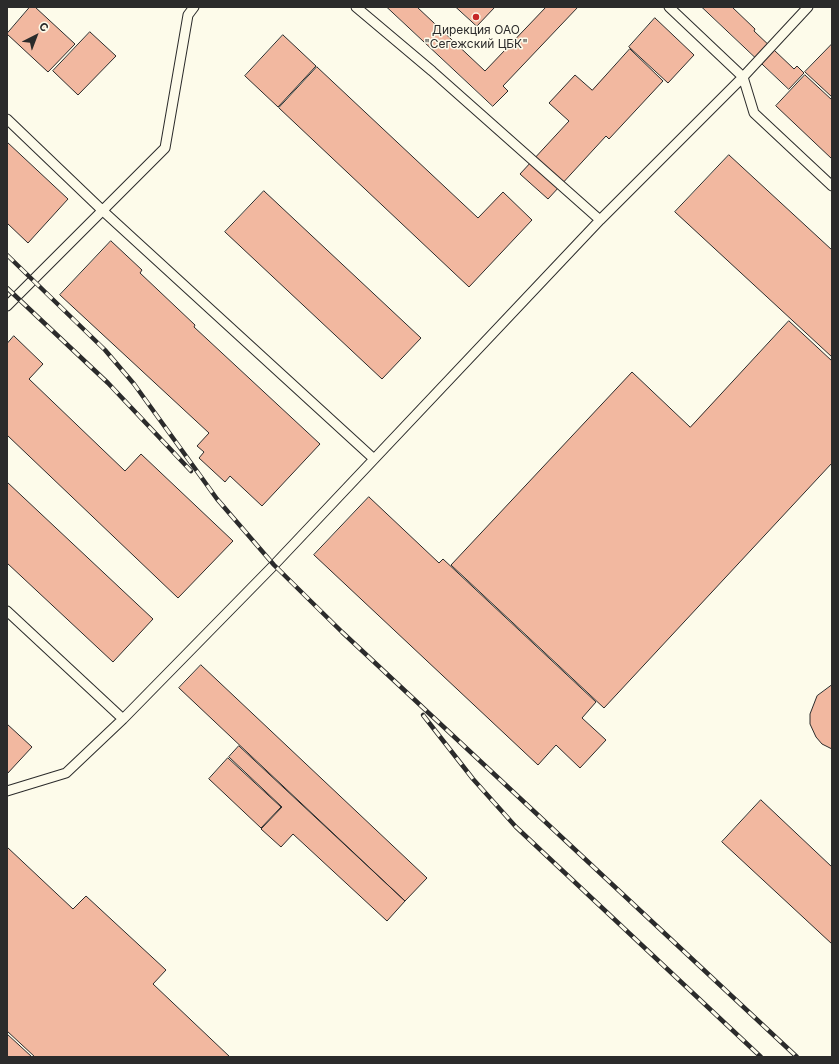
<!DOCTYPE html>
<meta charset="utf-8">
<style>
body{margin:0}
#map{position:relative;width:839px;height:1064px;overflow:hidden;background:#fdfbea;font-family:Inter,sans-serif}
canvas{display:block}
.frame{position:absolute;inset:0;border:8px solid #2b2b2b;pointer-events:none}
.north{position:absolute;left:16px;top:16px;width:40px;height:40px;-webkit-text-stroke:3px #fdfbea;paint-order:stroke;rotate:42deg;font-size:11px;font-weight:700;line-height:16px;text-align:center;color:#2b2b2b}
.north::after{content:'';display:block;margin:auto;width:14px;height:18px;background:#2b2b2b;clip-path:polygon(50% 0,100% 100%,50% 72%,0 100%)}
</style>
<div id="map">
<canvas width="839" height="1064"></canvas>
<div class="frame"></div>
<div class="north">С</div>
</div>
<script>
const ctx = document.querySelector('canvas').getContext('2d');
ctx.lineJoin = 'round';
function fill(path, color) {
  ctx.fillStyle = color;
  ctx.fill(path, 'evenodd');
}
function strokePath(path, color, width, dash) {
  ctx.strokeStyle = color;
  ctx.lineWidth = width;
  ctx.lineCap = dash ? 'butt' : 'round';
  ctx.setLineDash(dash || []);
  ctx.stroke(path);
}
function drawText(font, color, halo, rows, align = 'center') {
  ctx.font = font + ' Inter,sans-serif';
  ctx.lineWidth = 3;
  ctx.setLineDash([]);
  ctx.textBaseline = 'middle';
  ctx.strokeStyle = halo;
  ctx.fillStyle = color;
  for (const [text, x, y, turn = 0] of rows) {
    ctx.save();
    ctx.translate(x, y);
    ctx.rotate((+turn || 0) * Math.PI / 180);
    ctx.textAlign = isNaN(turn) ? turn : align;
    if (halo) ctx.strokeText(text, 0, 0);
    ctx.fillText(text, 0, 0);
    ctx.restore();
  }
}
const building = new Path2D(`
 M30 7H35L75 44 48 72 7 34Z
 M387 7H417L485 71 546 7H578L503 86 508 91 493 106Z
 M456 7H495L477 26Z
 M702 7H732L755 29 754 31 794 69 797 66 804 73 789 89Z
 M655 18 694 55 668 83 629 47Z
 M90 32 116 56 78 95 53 71Z
 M283 35 316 66 278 107 245 76Z
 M832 44V97L805 72Z
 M630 49 663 81 609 139 606 136 548 199 520 174 569 121 549 103 575 75 592 90Z
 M317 67 478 218 503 192 532 220 469 287 279 108Z
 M805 75 832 100V159L776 106Z
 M7 142 68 199 28 243 7 223Z
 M729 155 832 250V357L675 212Z
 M264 191 421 338 382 379 225 232Z
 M111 241 142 270 140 273 195 325 194 327 320 444 262 506 230 476 225 482 199 458 204 452 197 446 209 433 60 295Z
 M789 321 832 361V463L604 708 451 565 632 372 690 427Z
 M14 336 43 364 29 379 125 471 141 454 233 541 178 598 7 435V344Z
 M7 482 153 619 113 662 7 563Z
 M369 497 439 563 443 559 596 702 582 718 606 740 580 768 556 745 538 765 314 555Z
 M201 665 427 878 405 901 179 688Z
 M832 685V749L822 744 816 737 810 724V714L817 696Z
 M7 724 32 747 7 774Z
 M239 746 405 901 387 921 293 834 281 847 261 829 282 807 229 757Z
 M228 758 281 807 261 828 209 779Z
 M761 800 832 867V944L722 842Z
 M7 847 73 909 86 896 166 970 153 984 230 1057H35L7 1031Z
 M7 1034 32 1057H7Z`);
fill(building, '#f2b8a0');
strokePath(building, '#2b2b2b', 1);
const lane = new Path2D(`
 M356 7 432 71 600 220
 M669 7 743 77 754 113 832 186
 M7 119 103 211 374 459
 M7 306 165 148 188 15 194 7
 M7 611 123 719 274 565 600 220 743 77 808 7
 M7 791 66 773 123 719`);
strokePath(lane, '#2b2b2b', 11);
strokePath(lane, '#fdfbea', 9);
const rail = new Path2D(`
 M7 255 105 350 134 384 217 499 274 565 342 632 797 1057
 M7 288 108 383 191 471
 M423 715 473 779 516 827 761 1057`);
strokePath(rail, '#2b2b2b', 4.5);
strokePath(rail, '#fdfbea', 3, [9]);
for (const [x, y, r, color] of [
 [476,17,4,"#c62828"]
]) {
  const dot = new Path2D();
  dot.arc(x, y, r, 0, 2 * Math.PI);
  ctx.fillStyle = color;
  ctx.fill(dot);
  strokePath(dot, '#fdfbea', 1.5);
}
drawText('12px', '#2b2b2b', '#fdfbea', [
 ["Дирекция ОАО",476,30],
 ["\"Сегежский ЦБК\"",476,44]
]);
</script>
